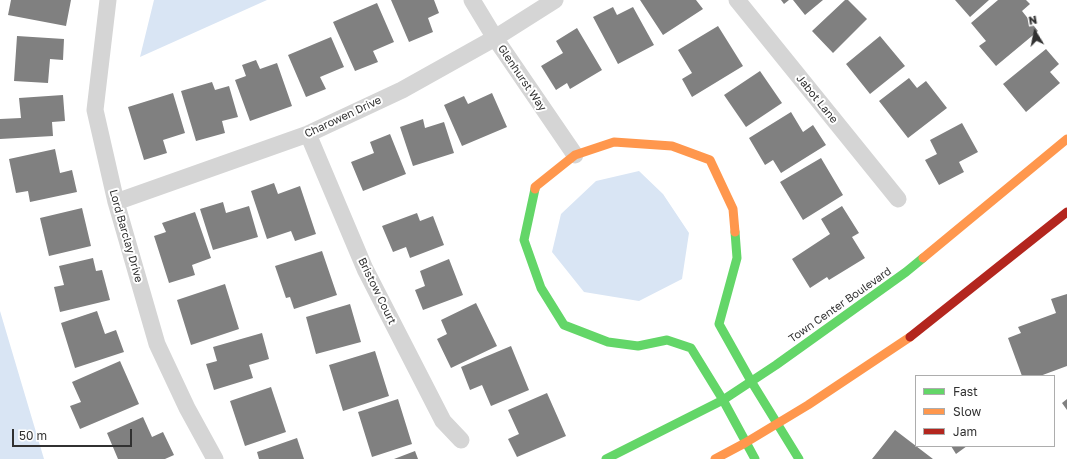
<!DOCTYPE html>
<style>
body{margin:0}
#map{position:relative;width:1067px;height:459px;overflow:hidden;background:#fff;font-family:"Golos Text",sans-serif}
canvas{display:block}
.legend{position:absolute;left:915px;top:375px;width:140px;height:72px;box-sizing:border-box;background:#fff;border:1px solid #adadad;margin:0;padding:5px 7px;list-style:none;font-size:12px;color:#313131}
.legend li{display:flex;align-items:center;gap:8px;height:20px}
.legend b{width:20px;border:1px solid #adadad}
.north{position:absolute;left:1015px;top:12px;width:40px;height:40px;-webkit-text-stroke:3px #fff;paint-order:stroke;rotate:350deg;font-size:11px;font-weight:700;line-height:16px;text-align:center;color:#313131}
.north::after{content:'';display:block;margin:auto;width:14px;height:18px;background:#313131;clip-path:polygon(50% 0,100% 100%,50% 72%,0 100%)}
.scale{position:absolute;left:12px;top:429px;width:120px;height:18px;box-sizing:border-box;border:2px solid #313131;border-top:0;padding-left:5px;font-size:12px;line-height:14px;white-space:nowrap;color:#313131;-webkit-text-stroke:3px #fff;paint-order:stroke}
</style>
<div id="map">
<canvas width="1067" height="459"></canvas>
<ul class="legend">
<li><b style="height:5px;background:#63d668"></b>Fast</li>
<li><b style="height:5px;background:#ff974d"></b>Slow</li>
<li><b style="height:5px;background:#b3261e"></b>Jam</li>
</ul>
<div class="north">N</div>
<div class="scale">50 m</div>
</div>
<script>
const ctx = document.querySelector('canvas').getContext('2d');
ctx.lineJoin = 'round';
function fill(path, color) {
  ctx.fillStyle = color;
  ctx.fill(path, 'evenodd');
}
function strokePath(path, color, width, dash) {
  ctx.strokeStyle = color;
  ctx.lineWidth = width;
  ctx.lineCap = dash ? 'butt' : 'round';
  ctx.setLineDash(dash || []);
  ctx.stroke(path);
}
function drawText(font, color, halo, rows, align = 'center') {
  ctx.font = font + ' "Golos Text",sans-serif';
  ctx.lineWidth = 4;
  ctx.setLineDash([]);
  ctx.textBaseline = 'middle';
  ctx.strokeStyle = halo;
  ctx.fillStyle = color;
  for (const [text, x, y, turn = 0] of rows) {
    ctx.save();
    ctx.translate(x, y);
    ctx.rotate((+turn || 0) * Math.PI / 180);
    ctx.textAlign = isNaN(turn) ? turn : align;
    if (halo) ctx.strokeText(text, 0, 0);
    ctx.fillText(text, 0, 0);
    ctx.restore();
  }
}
fill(new Path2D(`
 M154 0H267L140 57Z
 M639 171 663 194 689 233 682 279 639 301 584 292 552 252 561 214 596 181Z
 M0 311 44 459H0Z`), '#d9e5f4');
fill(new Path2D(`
 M11 0H71L66 26 8 15Z
 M391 0H434L439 13 428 18 433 32 409 42Z
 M640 0H696L703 9 663 35Z
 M781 0H789L784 4Z
 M793 0H823L805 15Z
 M845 0H848L867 19 833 53 812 31Z
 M955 0H989L970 17Z
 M998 0H1026L1030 4 1022 11 1038 31 996 66 979 46 986 41 971 23Z
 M377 3 394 42 373 51 378 62 355 71 333 22Z
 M613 7 617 15 633 7 654 45 618 64 593 17Z
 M718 26 743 66 692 97 682 79 692 73 678 50Z
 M577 28 602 70 570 89 567 83 556 90 541 66 563 53 556 41Z
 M17 36 64 39 63 60 50 59 48 83 14 81Z
 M880 36 905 66 870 94 846 64Z
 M331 37 344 67 320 77 326 89 306 97 288 55Z
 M1046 49 1059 64 1050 72 1060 83 1026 112 1003 84Z
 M256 60 260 69 277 63 292 106 250 121 235 80 246 76 242 65Z
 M760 71 782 103 746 127 724 95Z
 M909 78 917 88 926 81 947 108 908 138 879 101Z
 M212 82 215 90 229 86 238 117 222 121 225 133 196 141 181 91Z
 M173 93 185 133 163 140 167 153 144 160 128 107Z
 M492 93 507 127 462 146 444 105 464 96 468 104Z
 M63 95 65 121 52 122 53 136 0 139V119L21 118 19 98Z
 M791 112 803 132 813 125 826 145 781 173 773 160 765 165 749 138Z
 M423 119 425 128 444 122 454 153 413 166 400 127Z
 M962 123 978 152 959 162 964 172 939 185 925 160 937 154 930 140Z
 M390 134 406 174 363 191 351 162 374 153 370 142Z
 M55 149 60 173 72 170 77 192 30 202 28 191 16 193 9 159Z
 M821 158 843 195 803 220 780 182Z
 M274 183 278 194 300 186 316 234 295 241 291 231 267 239 251 191Z
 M223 202 226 213 249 206 258 237 213 250 200 209Z
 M842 206 859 233 852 237 865 258 829 280 827 277 810 288 792 259 830 234 821 219Z
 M82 208 91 246 49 256 40 218Z
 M195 212 211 258 192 265 195 275 169 283 154 236 166 232 162 223Z
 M417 213 420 221 433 216 444 245 410 258 406 247 393 252 382 226Z
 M322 251 337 295 294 309 290 297 286 298 275 266Z
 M93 258 96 271 102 270 110 300 60 312 54 287 64 285 59 266Z
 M449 259 463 295 423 310 415 290 425 286 420 271Z
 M225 284 239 329 191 345 177 300Z
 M1067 294V366L1040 376H1022L1008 338 1021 333 1018 327 1056 313 1051 299Z
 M476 303 497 346 451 368 437 339 447 334 441 320Z
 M350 304 361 342 316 354 306 317Z
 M97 311 105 334 116 330 124 352 75 368 61 323Z
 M262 333 269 359 249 365 253 378 214 390 206 364 217 361 213 347Z
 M511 346 529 390 491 406 482 385 470 390 461 367Z
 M375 351 389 396 343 411 329 365Z
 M120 361 139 404 80 429 70 406 81 402 72 382Z
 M271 387 286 432 245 446 230 401Z
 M547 393 566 436 517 457 508 439 519 434 508 410Z
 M398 399 412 444 372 457 358 412Z
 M1067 399V410L1062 403Z
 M143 417 152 437 163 432 174 455 165 459H118L107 433Z
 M895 430 916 446 933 459H872Z
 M297 438 304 459H259L257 452Z
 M951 446H967L956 454Z
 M415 451 418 459H394Z`), '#808080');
strokePath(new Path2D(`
 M108 0 95 110 116 202 157 344 187 408 215 459
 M472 0 495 38 575 155
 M737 0 898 199
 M308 134 365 269 443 421 461 440
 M116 202 308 134 402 90 495 38 555 0`), '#d5d5d5', 17);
strokePath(new Path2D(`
 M535 189 524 240 541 288 564 325 608 342 638 346 667 340 691 348 723 400 755 459
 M735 232 737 258 719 324 751 381 799 459
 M606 459 723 400 776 365 906 272 923 258`), '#63d668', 9);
strokePath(new Path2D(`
 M535 189V187L575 155 614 142 672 146 710 160 733 209 735 232
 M923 258 1067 139
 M715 459 745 443 808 405 910 337`), '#ff974d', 9);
strokePath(new Path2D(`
 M910 337 1067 212`), '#b3261e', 9);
drawText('11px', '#313131', '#fff', [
 ["Glenhurst Way",522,78,56],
 ["Jabot Lane",817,99,51],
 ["Charowen Drive",343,117,-25],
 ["Lord Barclay Drive",126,236,74],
 ["Bristow Court",377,291,64],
 ["Town Center Boulevard",840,305,-35]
]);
</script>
